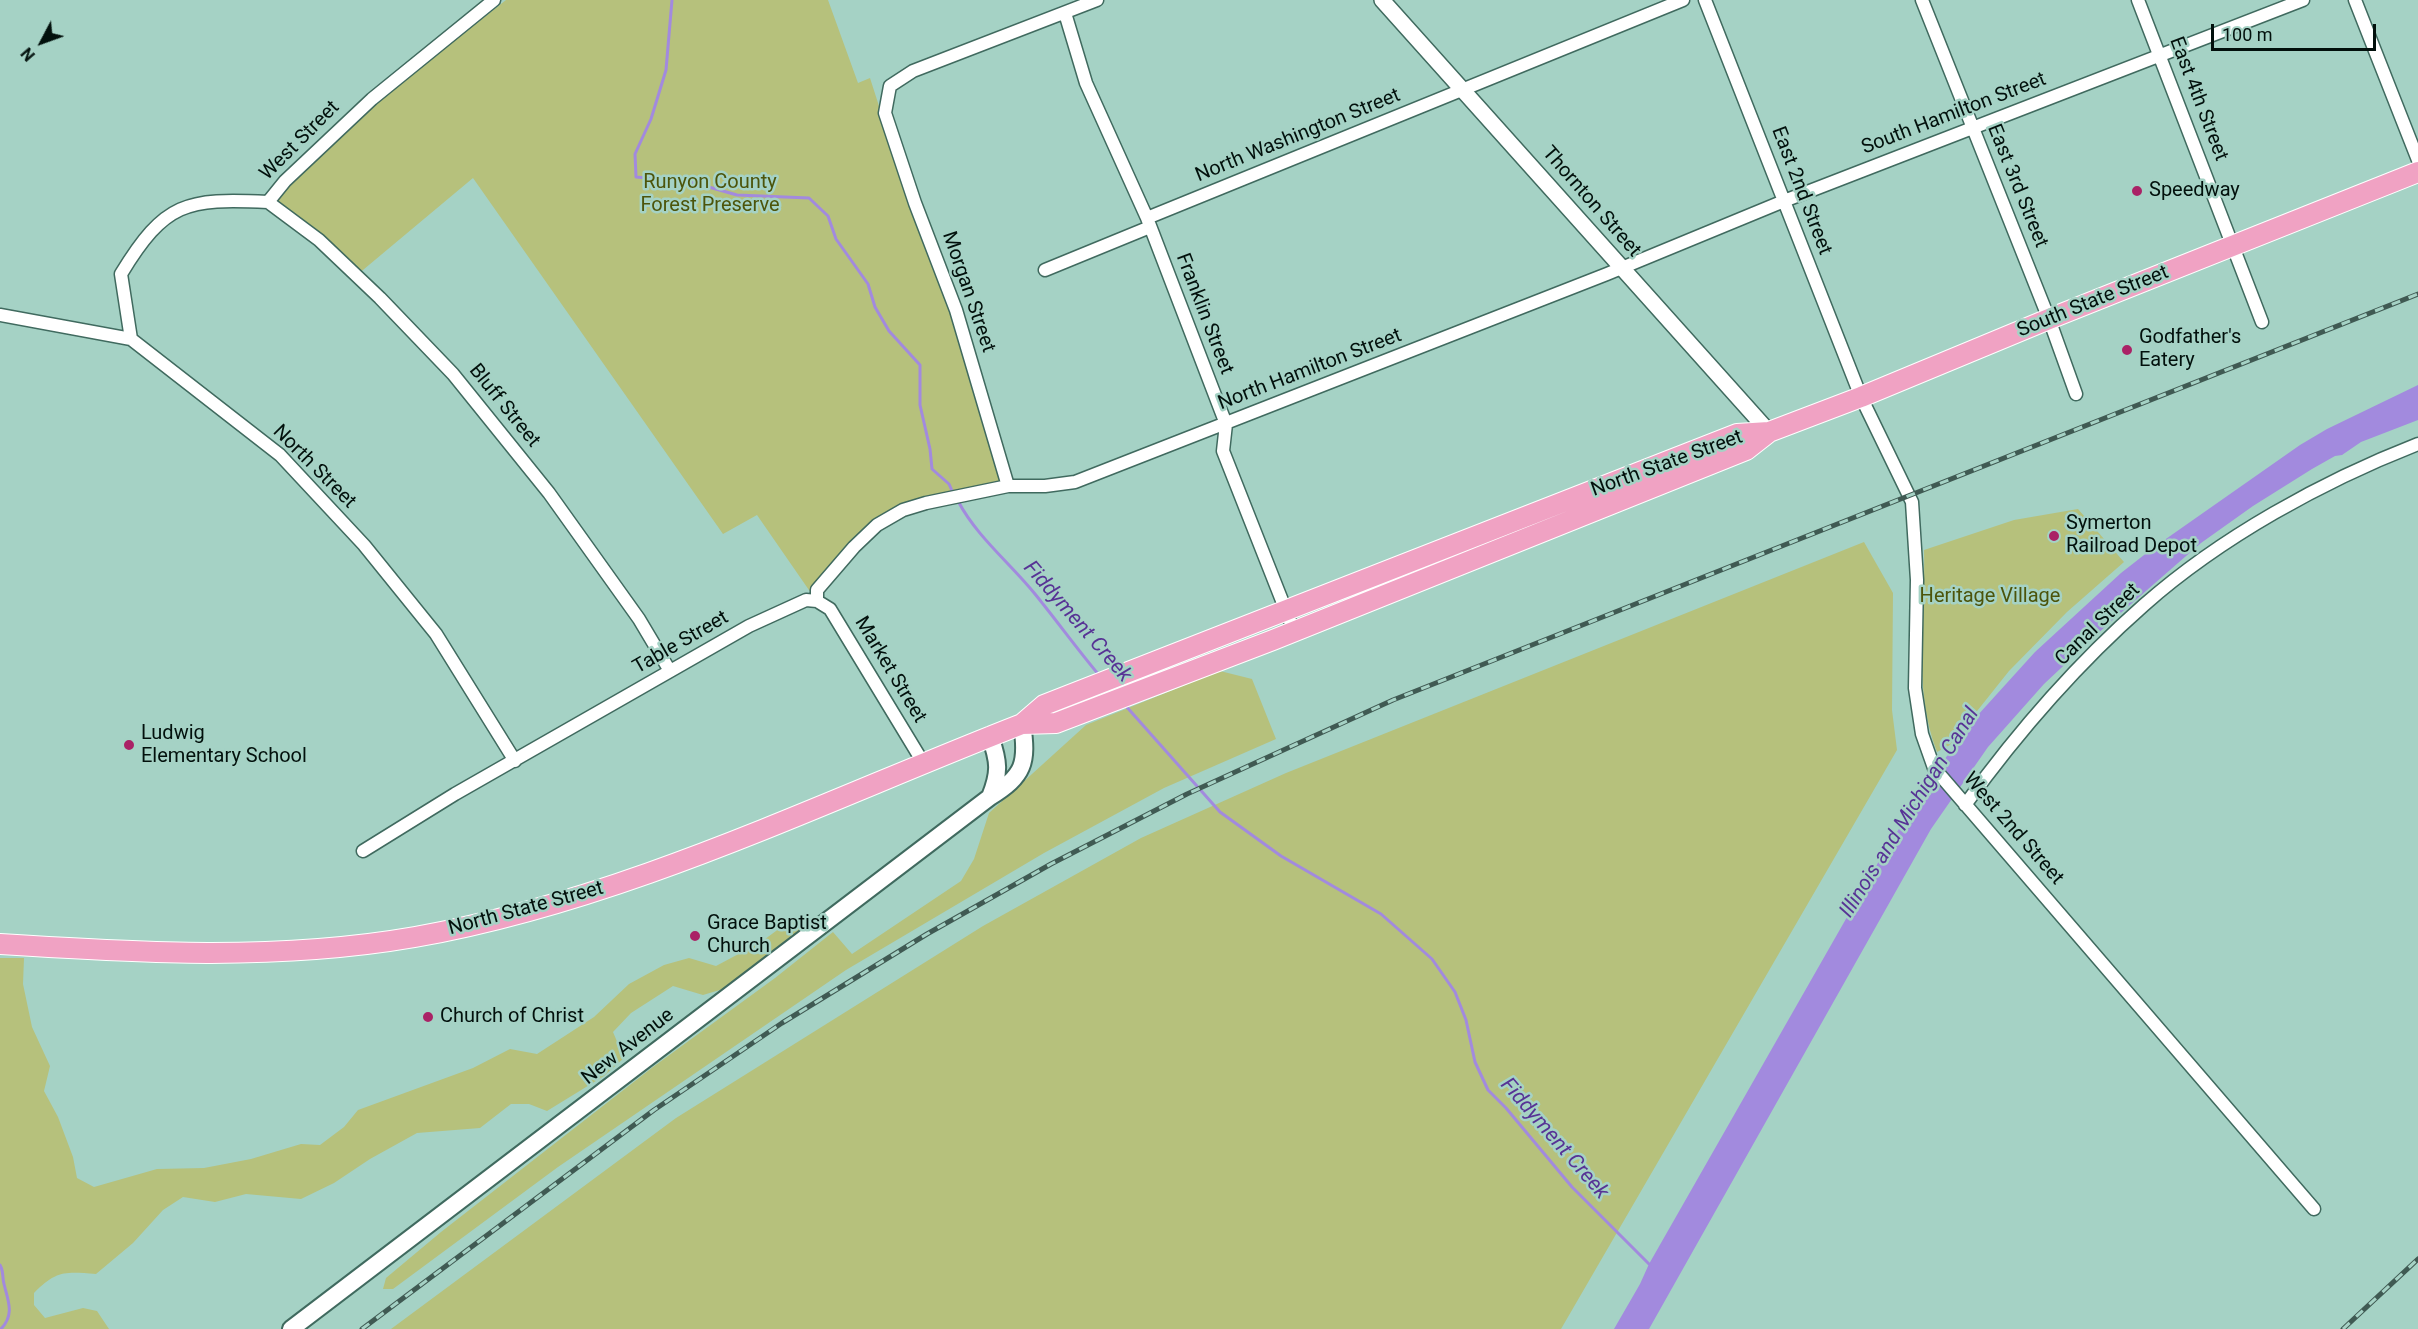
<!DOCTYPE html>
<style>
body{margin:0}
#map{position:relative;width:2418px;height:1329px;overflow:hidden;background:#a5d2c5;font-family:Roboto,sans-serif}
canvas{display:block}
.north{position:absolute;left:12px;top:12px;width:60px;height:60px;-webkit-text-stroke:4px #a5d2c5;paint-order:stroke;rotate:229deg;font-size:16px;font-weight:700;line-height:24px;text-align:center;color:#02100c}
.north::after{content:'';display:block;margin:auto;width:21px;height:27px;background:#02100c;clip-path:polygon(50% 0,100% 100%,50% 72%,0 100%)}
.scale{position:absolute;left:2211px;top:24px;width:165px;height:27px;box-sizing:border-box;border:3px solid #02100c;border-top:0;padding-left:8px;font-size:18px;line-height:21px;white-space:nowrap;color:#02100c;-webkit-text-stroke:4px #a5d2c5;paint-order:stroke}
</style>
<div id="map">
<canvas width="2418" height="1329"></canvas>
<div class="north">N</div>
<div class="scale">100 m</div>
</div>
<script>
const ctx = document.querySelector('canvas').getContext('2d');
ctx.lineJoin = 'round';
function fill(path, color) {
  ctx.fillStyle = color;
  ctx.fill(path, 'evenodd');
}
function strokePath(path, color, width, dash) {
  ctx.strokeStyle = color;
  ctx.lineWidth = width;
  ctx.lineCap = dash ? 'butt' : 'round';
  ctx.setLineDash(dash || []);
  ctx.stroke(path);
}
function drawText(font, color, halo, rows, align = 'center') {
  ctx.font = font + ' Roboto,sans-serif';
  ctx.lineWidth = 5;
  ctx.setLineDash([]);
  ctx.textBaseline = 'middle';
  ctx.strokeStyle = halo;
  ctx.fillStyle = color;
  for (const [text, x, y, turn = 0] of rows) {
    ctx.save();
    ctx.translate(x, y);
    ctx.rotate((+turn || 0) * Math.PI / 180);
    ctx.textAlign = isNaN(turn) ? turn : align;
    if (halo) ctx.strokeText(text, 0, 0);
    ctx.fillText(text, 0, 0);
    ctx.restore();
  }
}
fill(new Path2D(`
 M506 0H828L858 83 870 78 904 184 952 309 1002 481 921 500 882 517 841 552 811 593 757 515 723 534 473 178 351 280 315 243 266 205 384 96Z
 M2078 509 2124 562 2067 612 2009 671 1950 745 1937 752C1912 687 1926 617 1924 550L2014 520Z
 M1864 542 1893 593 1892 710 1897 750 1561 1329H391L676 1118 983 926 1141 838 1286 773Z
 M1220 671 1252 679 1276 739 1164 788 1044 853 846 970 558 1167 393 1289H383L386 1278 441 1232 653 1067 775 978 833 932 852 954 961 881 974 859 989 813 1086 725Z
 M795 917 802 923 799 931 723 989 703 995 673 986 631 1013 613 1032 624 1058 604 1076 547 1111 529 1104H511L480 1128 417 1133 370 1159 334 1183 301 1199 246 1194 215 1202 183 1197 163 1210 133 1243 96 1274C65 1272 57 1270 34 1293V1305L45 1318 83 1308 97 1311 109 1329H0V958H24L23 984 32 1027 50 1066 44 1091 58 1117 73 1157 77 1178 94 1187 157 1169 204 1168 251 1159 301 1144 320 1145 344 1127 358 1110 473 1068 510 1049 537 1054 594 1017 629 984 664 965 689 958 716 966 761 942Z`), '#b6c17c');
fill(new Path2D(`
 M2418 385V420L2361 442 2342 455 2335 456 2312 469 2253 506 2201 543 2108 624 2044 684 1988 747 1931 829 1649 1329H1614L1640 1284 1649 1264 1883 854 1935 772 1977 716 2035 652 2121 573 2153 548 2300 445 2327 429Z`), '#a28ade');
strokePath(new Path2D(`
 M672 0 666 70 651 119 635 154 636 177 691 182 737 195 809 198 828 216 836 239 868 284 875 307 889 331 920 365V405L930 449 932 469 949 484 953 493
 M958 501C977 537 1010 563 1035 594 1057 621 1077 649 1099 675
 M1125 705 1220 812 1281 856 1381 914 1432 959 1455 992 1466 1020 1475 1062 1488 1090 1506 1108 1572 1187 1649 1264
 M0 1265C4 1272 2 1277 4 1284 8 1301 15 1314 1 1329`), '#a28ade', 3);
const minor = new Path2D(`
 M1705 0 1861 397 1912 502 1917 580 1915 688 1922 734 1934 768 2314 1209
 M1922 0 2049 319 2076 394
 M2138 0 2262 322
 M2355 0 2418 160
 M1065 13 1086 83 1147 218 1226 424 1223 451 1294 631
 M268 202 319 240 380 298 453 374 549 493 639 619 670 671
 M1147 218 1683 0
 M1045 270 1150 227
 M0 315 131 339 280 455 364 545 436 634 515 761
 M131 339 121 274C165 202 186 198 268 202L285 181 372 99 494 0
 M1008 486 956 310 915 203 885 113 890 86 913 71 1097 0
 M817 601V590L854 547 877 525 903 510 926 503 1008 486H1045L1075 482 1607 274 1784 201 2303 0
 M1965 805C2017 733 2077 664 2144 605 2221 537 2323 481 2418 444
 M363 851 455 794 749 626 806 600 817 601 830 609 924 764`);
const tertiary = new Path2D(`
 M1382 0 1769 432`);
const secondary = new Path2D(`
 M990 797C1000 772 999 762 990 736
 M291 1329 990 797C1024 776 1028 763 1022 724`);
const primary = new Path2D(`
 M1022 724 1056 723 1273 640 1746 450 1769 432
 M0 944C139 953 277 961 415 937 625 900 824 801 1022 724L1044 705 1737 434 1769 432 1861 397 2049 319 2418 172`);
strokePath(minor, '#406a5f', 15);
strokePath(tertiary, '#406a5f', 18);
strokePath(secondary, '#406a5f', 20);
strokePath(primary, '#fff', 22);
strokePath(minor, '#fff', 12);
strokePath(tertiary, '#fff', 15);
strokePath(secondary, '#fff', 16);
strokePath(primary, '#f0a2c3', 20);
const rail = new Path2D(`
 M362 1329 654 1110 782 1023 927 934 1051 864 1187 794 1393 700 2418 294
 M2343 1329 2418 1259`);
strokePath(rail, '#405a53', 5);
strokePath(rail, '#a5d2c5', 3, [9]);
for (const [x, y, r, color] of [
 [2137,191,6,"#a26"],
 [2127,350,6,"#a26"],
 [2054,536,6,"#a26"],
 [129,745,6,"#a26"],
 [695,936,6,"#a26"],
 [428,1017,6,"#a26"]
]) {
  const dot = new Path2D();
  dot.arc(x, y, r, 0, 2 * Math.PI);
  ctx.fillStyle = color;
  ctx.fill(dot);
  strokePath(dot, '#a5d2c5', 2);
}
drawText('20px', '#02100c', '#a5d2c5', [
 ["East 4th Street",2198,99,69],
 ["South Hamilton Street",1954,114,-21],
 ["North Washington Street",1298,136,-22],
 ["West Street",300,141,-45],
 ["East 3rd Street",2017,186,68],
 ["East 2nd Street",1801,191,69],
 ["Thornton Street",1591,202,49],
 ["Morgan Street",968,292,71],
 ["South State Street",2093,302,-22],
 ["Franklin Street",1204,314,69],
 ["North Hamilton Street",1310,370,-21],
 ["Bluff Street",504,406,51],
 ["North State Street",1667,464,-20],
 ["North Street",314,467,45],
 ["Canal Street",2098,625,-44],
 ["Table Street",681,643,-30],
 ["Market Street",890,670,59],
 ["West 2nd Street",2013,829,49],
 ["North State Street",526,909,-15],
 ["New Avenue",628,1047,-38]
]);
drawText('20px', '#4c540a', '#a5d2c5', [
 ["Runyon County",710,183],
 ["Forest Preserve",710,206],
 ["Heritage Village",1990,597]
]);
drawText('20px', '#02100c', '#a5d2c5', [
 ["Speedway",2149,191],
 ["Godfather's",2139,338],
 ["Eatery",2139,361],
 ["Symerton",2066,524],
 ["Railroad Depot",2066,547],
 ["Ludwig",141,734],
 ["Elementary School",141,757],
 ["Grace Baptist",707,924],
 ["Church",707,947],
 ["Church of Christ",440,1017]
], 'left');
drawText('italic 21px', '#573395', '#a5d2c5', [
 ["Fiddyment Creek",1077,622,49],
 ["Illinois and Michigan Canal",1910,813,-58],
 ["Fiddyment Creek",1554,1139,49]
]);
</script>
